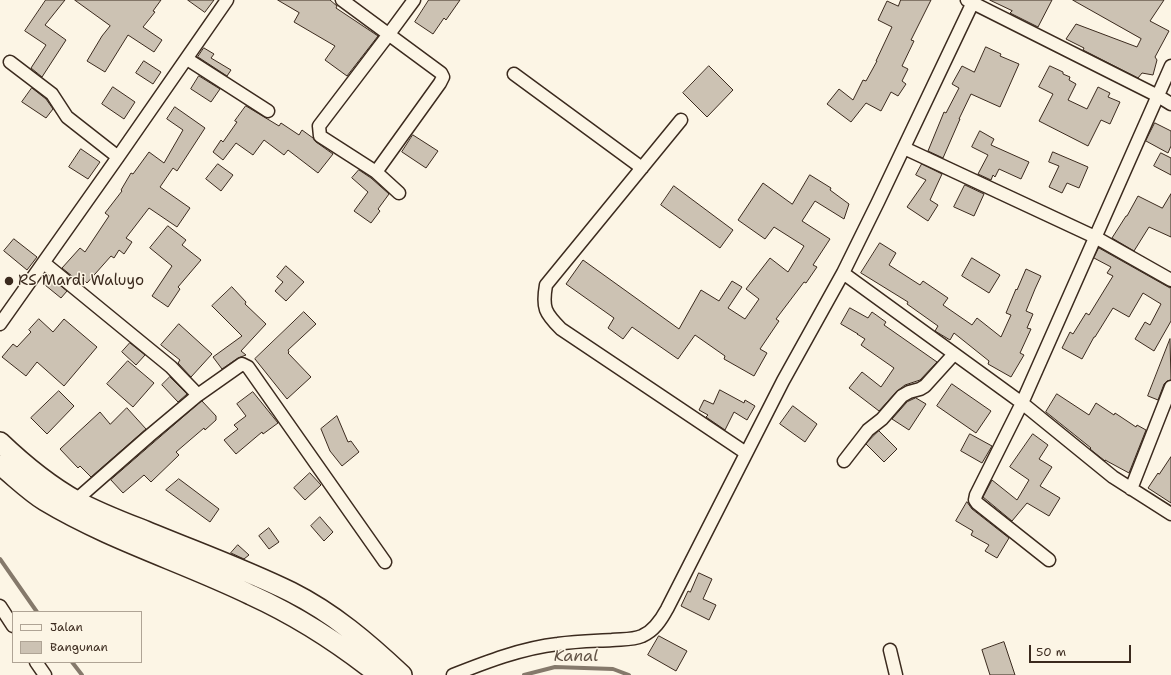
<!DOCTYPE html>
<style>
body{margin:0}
#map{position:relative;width:1171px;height:675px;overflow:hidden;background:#fcf5e5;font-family:"Shantell Sans",sans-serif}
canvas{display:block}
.legend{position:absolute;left:12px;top:611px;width:130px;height:52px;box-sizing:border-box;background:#fcf5e5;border:1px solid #afa495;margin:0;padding:5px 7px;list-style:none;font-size:12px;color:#3b2a1e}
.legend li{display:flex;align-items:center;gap:8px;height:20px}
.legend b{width:20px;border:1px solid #afa495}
.scale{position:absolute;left:1029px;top:645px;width:102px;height:18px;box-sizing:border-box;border:2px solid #3b2a1e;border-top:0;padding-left:5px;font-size:12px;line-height:14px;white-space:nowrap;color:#3b2a1e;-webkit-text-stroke:3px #fcf5e5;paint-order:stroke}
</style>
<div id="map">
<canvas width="1171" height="675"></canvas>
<ul class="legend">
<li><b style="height:5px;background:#fcf5e5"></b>Jalan</li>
<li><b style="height:11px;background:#ccc2b3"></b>Bangunan</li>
</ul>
<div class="scale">50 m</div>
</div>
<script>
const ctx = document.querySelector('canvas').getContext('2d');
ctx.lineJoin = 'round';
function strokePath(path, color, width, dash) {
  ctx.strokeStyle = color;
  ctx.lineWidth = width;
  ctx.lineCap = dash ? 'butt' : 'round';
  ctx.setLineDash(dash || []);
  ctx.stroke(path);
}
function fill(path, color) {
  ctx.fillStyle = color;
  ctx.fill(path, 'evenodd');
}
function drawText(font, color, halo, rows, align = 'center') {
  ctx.font = font + ' "Shantell Sans",sans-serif';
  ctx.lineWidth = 3;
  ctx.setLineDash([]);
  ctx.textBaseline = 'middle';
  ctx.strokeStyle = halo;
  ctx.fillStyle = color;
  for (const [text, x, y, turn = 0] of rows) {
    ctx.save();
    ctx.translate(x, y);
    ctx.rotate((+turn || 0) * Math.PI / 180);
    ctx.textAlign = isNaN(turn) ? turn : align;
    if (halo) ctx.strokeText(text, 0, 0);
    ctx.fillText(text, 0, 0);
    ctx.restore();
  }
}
strokePath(new Path2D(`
 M0 559 37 612
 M72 662 82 675
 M524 675 555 667 613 669 629 675`), '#85796b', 4);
const building = new Path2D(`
 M46 0H65L45 25 66 40 42 77 31 68 46 45 25 31Z
 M75 0H161L153 11 155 12 143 27 162 40 154 52 128 35 105 72 87 61 102 36 110 26Z
 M188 0H214L205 12Z
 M278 0H330L337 6 336 8 378 36 347 76 325 60 335 46 294 22 299 13Z
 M429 0H460L446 20 444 18 433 34 415 22Z
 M901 0H931L911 40 914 41 902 66 908 69 902 81 906 84 898 96 891 92 881 111 866 103 851 122 827 104 839 89 853 100 863 80 866 81 877 61H876L892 27 878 20 887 1 898 6Z
 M990 0H1052L1038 27 1010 13 1012 11Z
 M1073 0H1164L1150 21 1169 31 1155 57 1157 60 1153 75 1142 73 1138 78 1083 50 1084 48 1066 39 1076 24 1137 47 1141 39Z
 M986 47 1001 54 1000 56 1019 64 1000 107 971 94 959 119H960L943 158 928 151 944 112 946 113 959 88 952 84 962 66 974 72Z
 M204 48 214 54 211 58 231 70 227 76 198 57Z
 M144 61 161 72 153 84 136 73Z
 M709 66 733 90 707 117 683 93Z
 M1050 66 1063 72V74L1070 77 1069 80 1076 84 1068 100 1087 109 1098 87 1110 93 1108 97 1120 102 1110 124 1101 120 1088 146 1039 121 1053 94 1039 87Z
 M199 76 220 89 211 102 191 89Z
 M113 87 135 102 124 119 102 104Z
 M32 88 46 99 53 109 46 118 22 102Z
 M246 106 279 126 281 123 299 135 302 130 313 138 316 142 333 154 318 173 288 150 284 155 264 140 253 155 236 143 223 160 213 152 221 140 223 142 237 122 235 121Z
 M175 107 205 128 177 171 173 168 160 187 190 208 177 227 149 208 126 238 132 242 124 254 119 250 114 258 111 256 87 283 80 276 77 280 62 268 80 248 85 252 109 216 105 213 122 191 121 190 131 173 133 174 149 152 164 163 183 130 167 119Z
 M1155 123 1171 131V146L1168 153 1146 141Z
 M980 131 994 139 991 145 1029 162 1021 179 999 169 995 177 993 175 991 180 978 174 988 155 972 147Z
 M413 135 438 151 426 168 402 152Z
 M81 149 100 162 88 179 69 167Z
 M1053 152 1088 167 1079 188 1067 183 1062 193 1049 187 1059 166 1049 162Z
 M1161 153 1171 158V175L1154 166Z
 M218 164 233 175 221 191 206 179Z
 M922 164 942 174 930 200 938 205 928 221 907 207 926 180 916 175Z
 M359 170 371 178 389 194 378 209 380 211 371 223 354 211 368 192 352 178Z
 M810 175 831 188 830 190 849 204 844 219 815 201 802 221 830 239 813 265 817 267 806 283 804 282 776 319 779 321 760 349 767 353 754 376 724 359 725 356 695 335 678 359 632 327 623 339 608 328 614 318 566 284 583 260 679 329 701 290 719 301 732 281 742 287 728 308 745 319 759 299 746 289 770 258 788 272 804 246 774 227 765 239 738 220 763 183 792 204Z
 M965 185 984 194 974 216 954 207Z
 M674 186 733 230 720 248 661 205Z
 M1171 194V237L1149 227 1134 251 1112 238 1126 216H1127L1138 196 1162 208Z
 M168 226 186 240 182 245 201 260 178 287 180 289 168 307 152 296 172 266 150 248Z
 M14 239 37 257 27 270 4 251Z
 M880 243 896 253 889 265 920 285 923 281 948 298 943 305 972 325 977 318 1001 337 1011 315 1006 313 1016 289 1017 290 1026 269 1041 276 1035 289 1026 311 1033 314 1027 328 1031 329 1020 353 1024 355 1011 377 988 364 989 361 954 333 950 340 935 331 938 326 907 304 908 302 861 273Z
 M1099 248 1170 288 1171 287V321L1154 351 1135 339 1145 322 1150 325 1161 304 1143 293 1129 317 1113 308 1095 337H1094L1082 359 1062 348 1070 332 1073 334 1086 313 1089 315 1113 276 1107 273 1111 267 1094 258Z
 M972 258 1000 275 989 293 962 276Z
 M286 266 304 282 286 301 275 291 283 282 277 277Z
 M51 278 67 291 61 298 45 285Z
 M232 287 246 302 245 304 266 324 241 351 246 355 238 358 222 369 213 357 242 336 212 306Z
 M850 308 868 318 872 312 886 322 884 325 937 362 920 380 905 385 897 391 879 411 849 388 862 372 881 387 894 368 861 345 865 339 857 334H858L841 324Z
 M304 312 316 324 288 350 289 352 288 353 311 377 287 399 255 359Z
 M39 319 53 332 64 319 97 347 64 386 37 362 26 376 2 357 13 344 17 347 31 332 29 330Z
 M179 324 212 354 191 377 178 363 180 360 161 345Z
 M1170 339 1171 380 1167 381 1164 384 1158 400 1148 396Z
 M130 343 145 355 136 365 122 352Z
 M128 361 154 383 133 407 107 384Z
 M170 377 187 394 178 402 162 385Z
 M952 384 991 411 976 433 937 406Z
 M720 390 744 403 745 400 755 406 747 420 734 412 725 430 706 417 708 415 699 410 704 400 713 404Z
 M59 391 74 406 47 434 31 418Z
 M253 392 278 423 263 434 262 432 236 454 224 440 238 429 234 425 246 416 237 404Z
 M1057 394 1089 415 1096 403 1114 415 1115 413 1136 427 1137 425 1146 430 1129 473 1105 460V461L1090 449 1091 448 1046 412Z
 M916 398 926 404 909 430 892 419 907 402Z
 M202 401 216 416V420L205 430 204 428 176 452 179 455 151 482 144 475 123 493 111 480Z
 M793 406 817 424 805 442 780 424Z
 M127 408 146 429 91 477 80 466 78 468 60 449 100 412 110 424Z
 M337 416 348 442 351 441 359 452 342 466 330 451 321 429Z
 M879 431 897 449 884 462 866 444Z
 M970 434 992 446 982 463 961 451Z
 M1033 434 1048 445 1039 459 1052 467 1040 486 1060 498 1049 516 1027 503 1012 521 983 497 992 480 1017 500 1029 480 1010 467Z
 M1171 457V503L1148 488 1158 473 1159 474Z
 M310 473 321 485 305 500 294 488Z
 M179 479 219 509 210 522 166 490Z
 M967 502 972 509 1009 538 997 558 985 551 989 545 971 535 973 531 956 521Z
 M320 517 333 532 324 541 311 526Z
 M269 528 279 542 269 549 259 536Z
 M238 545 249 555 244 559 231 553Z
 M699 573 712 579 703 599 716 605 709 620 681 606 688 591 690 592Z
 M659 636 687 651 676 671 648 655Z
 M1004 642 1015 675H990L982 650Z`);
fill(building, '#ccc2b3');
strokePath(building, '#3b2a1e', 1);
const minor = new Path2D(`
 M342 0 441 73 443 77 440 83 376 172
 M967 0 1158 96 1171 104
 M187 59 268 111
 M10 62 52 94 67 117 118 157
 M514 74 642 168
 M681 120 546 285C542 308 545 313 561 329L746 453
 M904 148 1095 237 1171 280
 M399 193 376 172 320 136 319 126 389 34 414 0
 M44 263 171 367 198 395
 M843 273 1022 403 1113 477 1171 514
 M0 324 118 157 227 0
 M844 461 868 430 882 419 902 396 909 392 920 389 925 386 954 354
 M1131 489 1171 387
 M76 500 149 436 198 395 242 364 248 367 385 562
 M1049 560 977 503 975 500 976 495 1022 403 1171 66
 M0 606 13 626
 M890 650 896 675
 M36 662 45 675
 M453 675C486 662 522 648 558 644 576 641 594 641 612 640 622 639 633 640 642 636 654 631 661 620 667 609L783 381 843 273 878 202 974 0`);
const trunk = new Path2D(`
 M0 442C22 463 50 486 77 501 99 513 123 522 146 531 194 551 244 569 291 592 333 613 368 643 402 675
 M0 465C15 477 29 491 45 501 110 540 183 562 251 595 297 616 339 643 379 675`);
strokePath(minor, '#3b2a1e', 15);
strokePath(trunk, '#3b2a1e', 22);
strokePath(minor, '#fcf5e5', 12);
strokePath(trunk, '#fcf5e5', 19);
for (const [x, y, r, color] of [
 [9,281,5,"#3b2a1e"]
]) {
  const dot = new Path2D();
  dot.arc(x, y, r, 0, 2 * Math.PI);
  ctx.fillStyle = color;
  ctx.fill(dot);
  strokePath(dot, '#fcf5e5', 1.5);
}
drawText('15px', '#3b2a1e', '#fcf5e5', [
 ["RS Mardi Waluyo",18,281]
], 'left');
drawText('italic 16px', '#605144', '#fcf5e5', [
 ["Kanal",576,657]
]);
</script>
